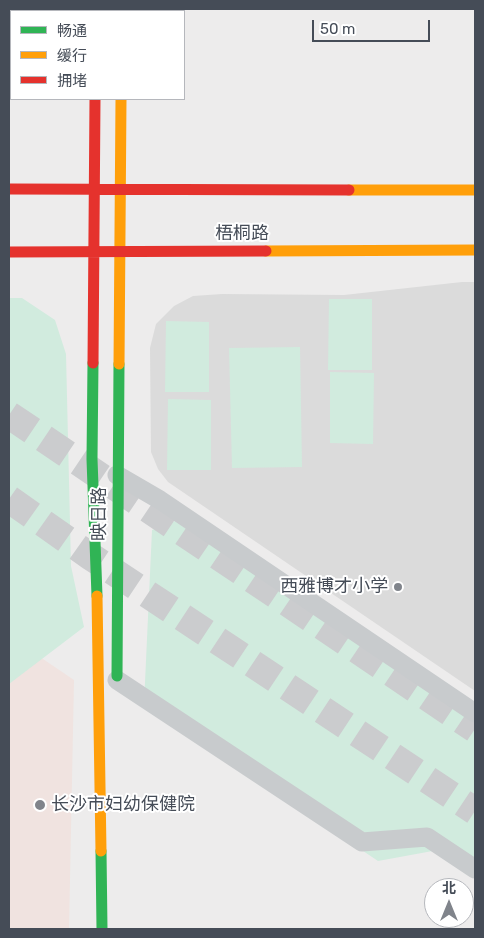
<!DOCTYPE html>
<meta charset="utf-8">
<style>
body{margin:0}
#map{position:relative;width:484px;height:938px;overflow:hidden;background:#edecec;font-family:Rubik,"Noto Sans SC",sans-serif}
canvas{display:block}
.frame{position:absolute;inset:0;border:10px solid #454c57;pointer-events:none}
.legend{position:absolute;left:10px;top:10px;width:175px;height:90px;box-sizing:border-box;background:#fff;border:1px solid #b5b7bc;margin:0;padding:6px 9px;list-style:none;font-size:15px;color:#454c57}
.legend li{display:flex;align-items:center;gap:10px;height:25px}
.legend b{width:25px;border:1px solid #b5b7bc}
.north{position:absolute;left:424px;top:878px;width:50px;height:50px;box-sizing:border-box;background:#fff;border:1px solid #b5b7bc;border-radius:50%;rotate:0deg;font-size:14px;font-weight:700;line-height:20px;text-align:center;color:#454c57}
.north::after{content:'';display:block;margin:auto;width:18px;height:22px;background:#80848b;clip-path:polygon(50% 0,100% 100%,50% 72%,0 100%)}
.scale{position:absolute;left:312px;top:20px;width:118px;height:22px;box-sizing:border-box;border:2px solid #454c57;border-top:0;padding-left:6px;font-size:15px;line-height:18px;white-space:nowrap;color:#454c57;-webkit-text-stroke:4px #fff;paint-order:stroke}
</style>
<div id="map">
<canvas width="484" height="938"></canvas>
<div class="frame"></div>
<ul class="legend">
<li><b style="height:6px;background:#30b455"></b>畅通</li>
<li><b style="height:6px;background:#ff9f0a"></b>缓行</li>
<li><b style="height:6px;background:#e5322d"></b>拥堵</li>
</ul>
<div class="north">北</div>
<div class="scale">50 m</div>
</div>
<script>
const ctx = document.querySelector('canvas').getContext('2d');
ctx.lineJoin = 'round';
function fill(path, color) {
  ctx.fillStyle = color;
  ctx.fill(path, 'evenodd');
}
function strokePath(path, color, width, dash) {
  ctx.strokeStyle = color;
  ctx.lineWidth = width;
  ctx.lineCap = dash ? 'butt' : 'round';
  ctx.setLineDash(dash || []);
  ctx.stroke(path);
}
function drawText(font, color, halo, rows, align = 'center') {
  ctx.font = font + ' Rubik,"Noto Sans SC",sans-serif';
  ctx.lineWidth = 4;
  ctx.setLineDash([]);
  ctx.textBaseline = 'middle';
  ctx.strokeStyle = halo;
  ctx.fillStyle = color;
  for (const [text, x, y, turn = 0] of rows) {
    ctx.save();
    ctx.translate(x, y);
    ctx.rotate((+turn || 0) * Math.PI / 180);
    ctx.textAlign = isNaN(turn) ? turn : align;
    if (halo) ctx.strokeText(text, 0, 0);
    ctx.fillText(text, 0, 0);
    ctx.restore();
  }
}
fill(new Path2D(`
 M462 282H475V691L168 482 158 469 151 452 150 348 156 324 174 306 193 296 222 294 344 295Z`), '#dbdbdb');
fill(new Path2D(`
 M9 636 74 680 69 929H9Z`), '#f0e3e0');
fill(new Path2D(`
 M9 298H22L55 320 66 354 71 566 84 627 9 684Z
 M329 299H372V370H328Z
 M166 321 209 322V392H165Z
 M300 347 302 467 232 468 229 348Z
 M330 372 374 373 373 444 330 443Z
 M168 399 211 400V470H167Z
 M175 521 475 722V874L438 850 378 861 144 704 152 530Z`), '#d1ebde');
strokePath(new Path2D(`
 M9 415 475 729
 M9 499 90 556 475 811`), '#cbccce', 28, [28, 14]);
strokePath(new Path2D(`
 M117 475 160 500 475 713
 M117 680 362 842 427 837 475 869`), '#c8cbcd', 19);
strokePath(new Path2D(`
 M121 9V11
 M93 363 92 459 97 596
 M117 676 119 364
 M101 851 102 929`), '#30b455', 11);
strokePath(new Path2D(`
 M95 9V11
 M349 190H475
 M266 251 475 250
 M119 364 121 99
 M97 596 101 851`), '#ff9f0a', 11);
strokePath(new Path2D(`
 M9 189 349 190
 M9 252 266 251
 M93 363 95 99`), '#e5322d', 11);
for (const [x, y, r, color] of [
 [398,587,5,"#80848b"],
 [40,805,6,"#80848b"]
]) {
  const dot = new Path2D();
  dot.arc(x, y, r, 0, 2 * Math.PI);
  ctx.fillStyle = color;
  ctx.fill(dot);
  strokePath(dot, '#fff', 2);
}
drawText('18px', '#454c57', '#fff', [
 ["梧桐路",242,234],
 ["映日路",100,514,-90]
]);
drawText('18px', '#454c57', '#fff', [
 ["西雅博才小学",388,587],
 ["长沙市妇幼保健院",51,805,"left"]
], 'right');
</script>
